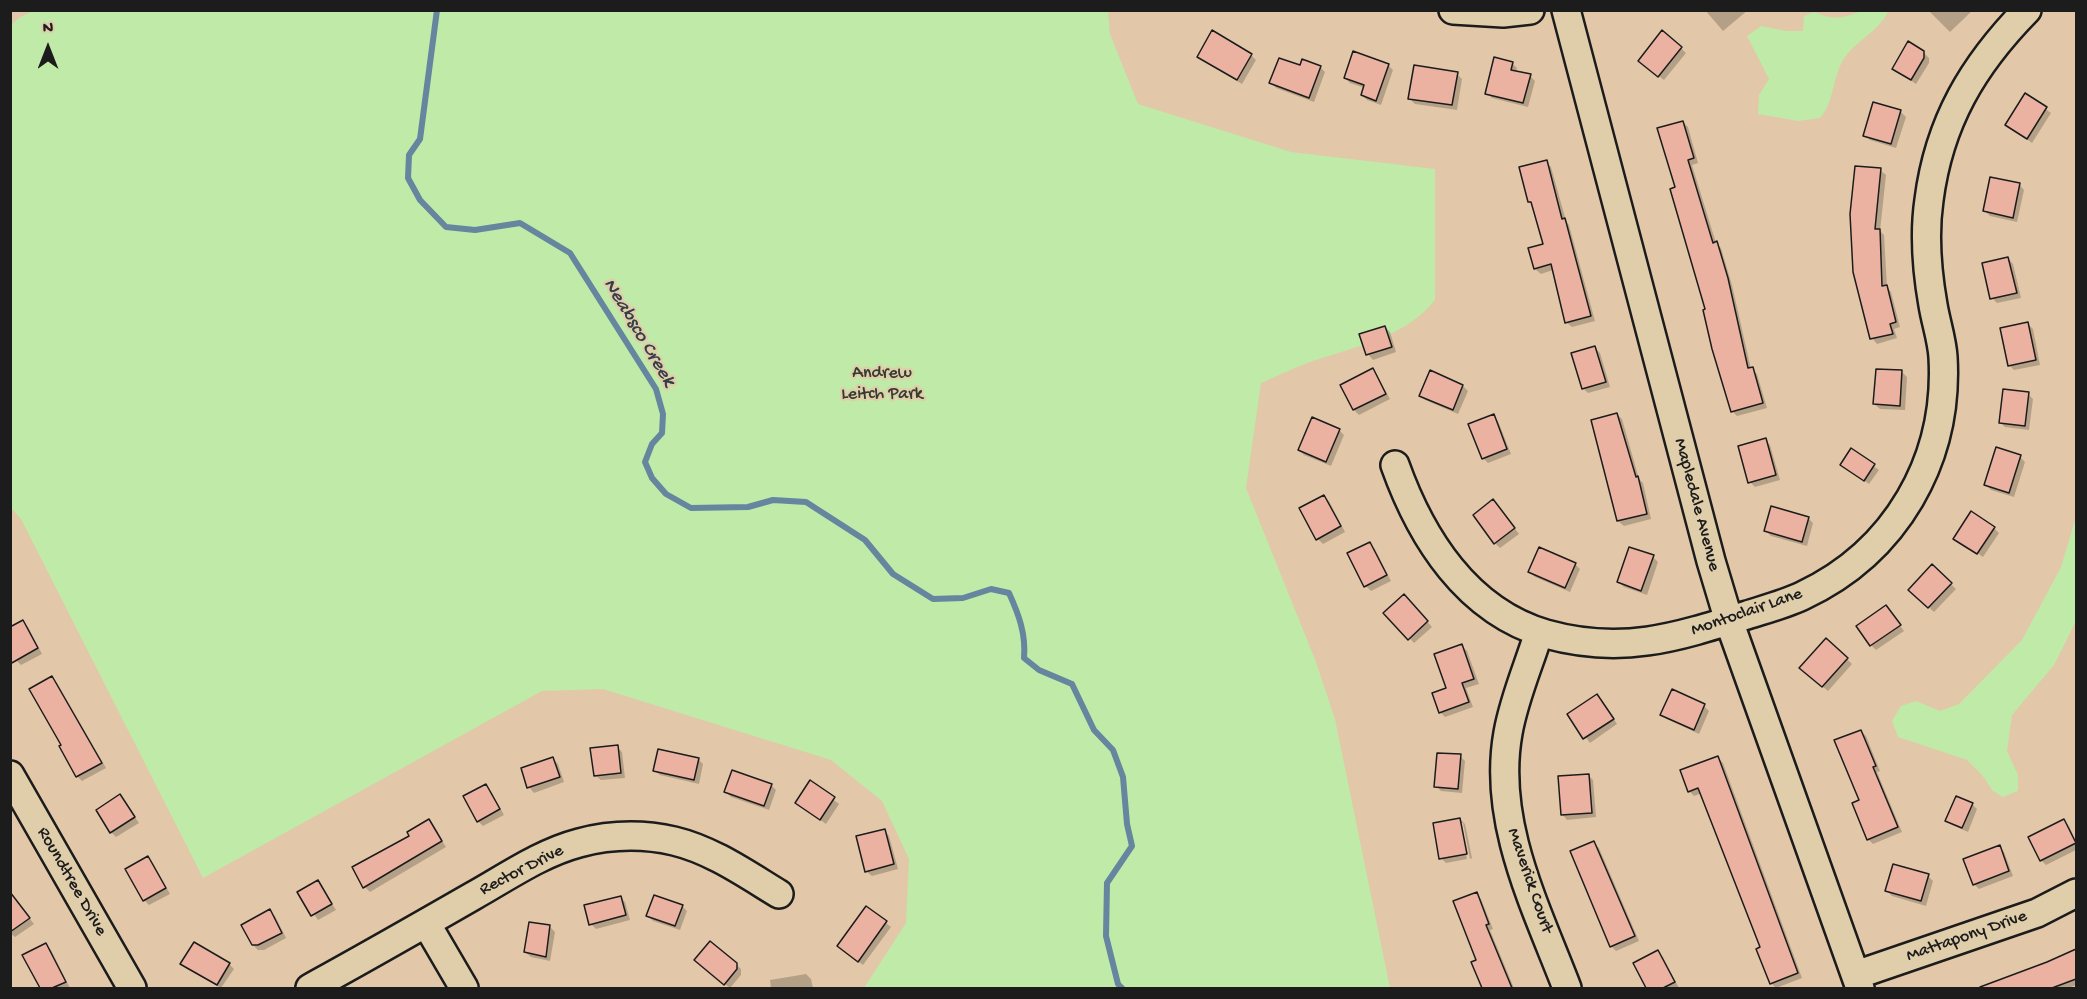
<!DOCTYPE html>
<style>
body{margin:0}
#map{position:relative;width:2087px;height:999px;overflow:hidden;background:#e2c8a9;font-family:"Gochi Hand",sans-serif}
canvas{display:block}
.frame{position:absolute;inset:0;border:12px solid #1c1c1c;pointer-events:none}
.north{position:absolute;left:18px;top:18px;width:60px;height:60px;-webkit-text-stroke:4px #e0ceab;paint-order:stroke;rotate:0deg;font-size:16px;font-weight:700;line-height:24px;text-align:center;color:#1c1c1c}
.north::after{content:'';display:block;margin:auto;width:21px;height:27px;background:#1c1c1c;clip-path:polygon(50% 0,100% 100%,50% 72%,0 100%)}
</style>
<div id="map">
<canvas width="2087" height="999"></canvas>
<div class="frame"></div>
<div class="north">N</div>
</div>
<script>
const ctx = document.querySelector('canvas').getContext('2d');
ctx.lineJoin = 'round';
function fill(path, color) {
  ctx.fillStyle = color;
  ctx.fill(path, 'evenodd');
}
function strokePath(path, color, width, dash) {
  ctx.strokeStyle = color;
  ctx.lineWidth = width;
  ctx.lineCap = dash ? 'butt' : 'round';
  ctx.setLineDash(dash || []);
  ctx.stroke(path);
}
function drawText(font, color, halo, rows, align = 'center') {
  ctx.font = font + ' "Gochi Hand",sans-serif';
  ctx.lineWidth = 4.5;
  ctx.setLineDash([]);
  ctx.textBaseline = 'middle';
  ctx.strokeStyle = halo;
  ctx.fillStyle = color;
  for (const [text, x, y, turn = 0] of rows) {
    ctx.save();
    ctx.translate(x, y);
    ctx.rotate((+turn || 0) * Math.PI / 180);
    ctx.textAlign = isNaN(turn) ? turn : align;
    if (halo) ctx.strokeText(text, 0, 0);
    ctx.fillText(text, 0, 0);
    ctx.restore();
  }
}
fill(new Path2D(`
 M33 11H1108L1110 34 1138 104 1291 152 1435 169V300C1404 338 1357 346 1313 361 1295 367 1278 376 1261 383L1246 488 1316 662 1335 719 1390 988H864L906 923 909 859 882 801 831 760 603 689 542 691 203 878 21 519 11 508 10 26 20 17Z
 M1861 11H1888C1879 33 1853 41 1842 62 1832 81 1834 102 1820 118L1798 121 1758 114 1759 95 1769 79 1747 36 1761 26 1786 31H1803L1804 16 1814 12C1835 20 1841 19 1861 11Z
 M2076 517V621L2054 665 2012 715 2007 751 2018 775V791L2003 797 1993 791 1982 775 1967 760 1898 737 1892 721 1901 706 1916 701 1940 711 1959 704 2022 640 2061 567Z`), '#bfeaa7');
fill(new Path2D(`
 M1705 10H1748L1723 31Z
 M1973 10 1950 32 1929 11V10Z
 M1681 48 1686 53 1664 80 1645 66Z
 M1923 52 1929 58V63L1916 84 1894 69Z
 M1251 55 1256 60 1242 84 1204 61 1199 56Z
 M1512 63 1517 68 1516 72 1530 76 1535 81 1528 107 1492 98 1487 93Z
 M1388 65 1393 70 1381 105 1367 100 1362 95 1365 88 1350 83 1345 78Z
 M1301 67H1320L1325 72 1314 102 1276 88 1271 82Z
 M1457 74 1462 79 1457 110 1415 104 1410 99Z
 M2026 95 2051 113 2032 143 2007 125Z
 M1874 104 1901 112 1906 117 1896 148 1870 140 1865 135Z
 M1683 122 1688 127 1698 163 1692 165 1716 243 1721 248 1732 285 1751 369 1757 374 1767 408 1737 416 1732 411 1676 188Z
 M1546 162 1551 167 1566 221 1569 225 1595 321 1572 327 1566 322 1553 270 1541 274 1535 269 1545 245 1533 205 1529 202Z
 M1880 170 1886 175 1880 231 1884 235 1887 287 1891 292 1900 327 1894 329 1897 338 1877 344 1872 338 1854 271Z
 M2019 184 2024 190 2017 222 1990 216 1985 211Z
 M2008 258 2013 264 2021 298 1997 303 1992 298Z
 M2028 324 2033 329 2040 365 2014 370 2009 365Z
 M1385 327 1390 332 1396 352 1373 360 1368 354Z
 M1595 348 1600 353 1610 387 1588 393 1583 388Z
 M1372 370 1377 375 1390 399 1359 415 1354 410 1342 386Z
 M1902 372 1907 377 1905 410 1880 409 1874 404Z
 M1463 386 1468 391 1458 414 1425 400 1420 395Z
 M2028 394 2033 399 2029 430 2005 427 2000 422Z
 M1617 414 1622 419 1639 479 1643 483 1651 519 1624 526 1618 521 1593 421Z
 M1493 416 1498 421 1511 454 1488 463 1483 458Z
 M1339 430 1344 435 1331 466 1304 455 1299 450Z
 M1765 440 1770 445 1780 480 1755 487 1750 482Z
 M1851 450 1879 470 1869 484 1841 464Z
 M2020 457 2025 462 2014 497 1991 490 1986 485Z
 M1324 496 1329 501 1345 532 1323 544 1318 539Z
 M1498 506 1519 534 1500 548 1495 543Z
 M1808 518 1813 523 1807 546 1771 536 1766 531Z
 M1994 528 1999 533 1983 557 1958 540Z
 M1370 544 1375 549 1391 581 1371 591 1366 586Z
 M1653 557 1658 562 1647 595 1624 587 1619 582Z
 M1575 564 1580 569 1570 592 1535 577 1530 572Z
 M1951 584 1956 589 1934 612 1910 590Z
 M1409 601 1432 627 1414 643 1385 613Z
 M1886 607 1904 631 1876 650 1871 645Z
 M23 622 28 627 42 654 21 665 16 660Z
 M1462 646 1467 651 1479 684 1466 688 1473 707 1445 717 1440 712Z
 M1847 659 1852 664 1828 691 1806 673Z
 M52 678 57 683 106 768 82 781 77 776 63 746Z
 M1673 691 1704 706 1709 711 1699 734 1667 719 1662 714Z
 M1602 701 1617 724 1590 743 1569 714Z
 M1861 731 1866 736 1880 771 1877 772 1902 832 1873 844 1868 839 1861 801Z
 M617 747 622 752 625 778 601 780 595 775Z
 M1460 756 1465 761 1462 793 1441 791 1436 786Z
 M1718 758 1723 763 1802 978 1776 988 1771 983 1762 948 1702 793 1694 796 1689 791Z
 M553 759 558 764 564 782 534 793 529 787 522 769Z
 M698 759 703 764 699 784 660 775 654 770Z
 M1588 775 1593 780 1596 817 1567 820 1562 814Z
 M810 782 839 804 826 824 802 807Z
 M771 785 776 790 769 810 731 797 726 792Z
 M486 786 491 791 504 815 483 826 478 821Z
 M120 796 139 823 116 837 111 832Z
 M1972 804 1977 809 1968 832 1952 825 1947 820Z
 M1460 819 1465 824 1472 858 1470 859 1463 823H1460L1467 859 1446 863 1441 858Z
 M429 821 446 847 370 892 365 887 411 836Z
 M2064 821 2069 826 2076 841V850L2046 865 2041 860Z
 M884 830 889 836 898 869 872 876 866 871Z
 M1594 843 1599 848 1639 941 1616 951 1611 946Z
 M1999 847 2004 852 2013 876 1979 889 1974 884Z
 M148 858 153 863 170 894 149 905 144 900Z
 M1928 876 1933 881 1926 906 1892 896 1887 891Z
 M318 882 336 910 318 920 299 892Z
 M10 894 34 924 15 937 10 933Z
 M1476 894 1481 899 1493 929 1490 930 1514 988H1484L1473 962 1478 961Z
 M620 897 625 902 630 920 596 929 591 924Z
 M682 906 687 911 680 930 653 921 648 916Z
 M866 908 891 927 863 965 844 951Z
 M270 911 275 916 286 938 264 950H258L253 945Z
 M550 927 555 932 550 961 531 957 525 952Z
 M46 945 51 950 70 988H41L24 956Z
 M2076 950V985L2069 988H1989L1987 985Z
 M1658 952 1663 957 1679 988H1647L1635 964Z
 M182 964H229L234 969 221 988 187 969Z
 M736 964 741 969V975L730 988 701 965Z
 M806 974 811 979 813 988H771L770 980Z`), '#0003');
strokePath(new Path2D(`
 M437 10 420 139 409 155 408 178 420 200 446 227 475 230 520 223 570 253 656 389 663 414 662 433 652 444 645 462 652 478 666 494 691 508 748 507 773 500 806 502 865 540 893 574 933 599 963 598 991 589 1009 593C1019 615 1026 634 1024 658L1039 670 1072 684 1094 730 1113 750 1123 777 1127 824 1132 846 1107 883 1106 936 1118 984 1122 988`), '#66859e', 6);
const building = new Path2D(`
 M1212 30 1252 54 1237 80 1197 57Z
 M1662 30 1682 47 1658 77 1638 61Z
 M1908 41 1924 51V58L1911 80 1892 69Z
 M1353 51 1389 64 1376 101 1361 95 1364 85 1344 78Z
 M1494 57 1513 62 1511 70 1531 74 1523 103 1485 94Z
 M1279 58 1300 65 1302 59 1321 66 1309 98 1269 83Z
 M1414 65 1458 72 1452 105 1408 99Z
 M2025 93 2047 107 2027 139 2005 125Z
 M1873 102 1901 110 1891 144 1863 136Z
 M1683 121 1694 158 1688 160 1713 243 1717 241 1728 278 1748 368 1753 367 1763 403 1731 412 1712 349 1703 310 1705 309 1670 189 1675 187 1657 128Z
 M1547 160 1562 219 1565 218 1575 256 1591 316 1565 323 1551 264 1534 269 1528 248 1543 244 1531 202H1528L1519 167Z
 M1855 166 1881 168 1875 229H1880L1882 286 1887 285 1896 322 1890 324 1893 334 1870 339 1853 272 1850 214Z
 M1990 177 2020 183 2013 218 1983 211Z
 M2008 257 2017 293 1990 299 1982 263Z
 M2028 322 2036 360 2008 366 2000 328Z
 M1385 326 1392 347 1366 355 1359 334Z
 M1595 346 1606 382 1582 389 1571 353Z
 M1373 368 1386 394 1353 410 1340 385Z
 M1876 369 1902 370 1900 406 1873 404Z
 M1430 370 1463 385 1453 410 1419 396Z
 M2003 389 2029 392 2025 426 1999 423Z
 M1617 413 1636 477 1638 476 1647 514 1617 521 1591 420Z
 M1494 414 1507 449 1482 459 1468 424Z
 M1312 417 1340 429 1326 462 1298 450Z
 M1766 438 1776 475 1748 483 1738 446Z
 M1996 447 2021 455 2009 493 1984 485Z
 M1851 448 1875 464 1864 481 1840 465Z
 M1324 495 1341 526 1316 540 1299 508Z
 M1493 499 1515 528 1494 544 1473 515Z
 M1771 506 1809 517 1802 542 1764 531Z
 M1971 511 1995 527 1977 554 1953 539Z
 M1370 542 1387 575 1364 587 1347 553Z
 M1539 547 1576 563 1565 588 1528 572Z
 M1629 547 1654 555 1641 591 1617 582Z
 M1932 564 1952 583 1928 608 1908 590Z
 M1404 594 1428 621 1408 640 1383 613Z
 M1886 605 1901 625 1870 646 1856 626Z
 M23 620 38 648 10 664V627Z
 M1826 638 1848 658 1822 687 1799 668Z
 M1462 644 1474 679 1462 683 1469 702 1439 713 1432 693 1446 688 1434 654Z
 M52 676 102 763 76 777 59 746 61 745 29 689Z
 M1672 689 1705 704 1694 730 1660 715Z
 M1597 694 1614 719 1583 739 1567 714Z
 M1861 730 1876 766 1873 767 1898 827 1867 840 1852 803 1859 800 1834 740Z
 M618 745 621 773 594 776 590 748Z
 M658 749 699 758 694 780 653 771Z
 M1437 753 1461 754 1458 789 1434 787Z
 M1718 756 1798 973 1770 984 1756 949 1760 947 1698 788 1688 792 1680 770Z
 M553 757 560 777 527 788 521 768Z
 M732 770 772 784 764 806 724 792Z
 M1589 774 1592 813 1561 815 1558 776Z
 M810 780 835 797 820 820 795 803Z
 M486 784 500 809 477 822 463 796Z
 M120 794 135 817 110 833 96 810Z
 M1956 796 1973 803 1962 828 1945 821Z
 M1460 818 1467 854 1439 859 1433 823Z
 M429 819 442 841 363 888 352 867 409 836 407 832Z
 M2064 819 2076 843 2040 861 2028 837Z
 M885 829 894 864 865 872 856 836Z
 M1594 841 1635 936 1610 947 1570 851Z
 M2000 845 2009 871 1973 885 1963 859Z
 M148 856 166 888 143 901 125 869Z
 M1893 864 1929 874 1921 901 1885 891Z
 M318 880 332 904 311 916 297 892Z
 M10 892 30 918 10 932Z
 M1477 892 1489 924 1486 925 1512 988H1482L1471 962 1476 960 1453 901Z
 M654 895 683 905 675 926 646 916Z
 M621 896 626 915 589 925 584 905Z
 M866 906 887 921 858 962 837 946Z
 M270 909 282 933 258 945H252L241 925Z
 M529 922 550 925 546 957 524 952Z
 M710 941 737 963V969L724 985 694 960Z
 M194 942 230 963 217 985 180 964Z
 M46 943 66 982 52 988H40L22 955Z
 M2076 949V979L2052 988H1980V987L2047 962Z
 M1658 950 1675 982 1663 988H1646L1633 963Z`);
fill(building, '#ebb2a2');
strokePath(building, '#1c1c1c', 1.5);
const minor = new Path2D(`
 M1453 10 1503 13 1530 10
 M1566 10 1711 561 1729 621 1860 988
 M1395 465C1421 538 1467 611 1546 634 1621 655 1675 638 1747 615 1766 609 1785 604 1802 596 1896 552 1949 460 1943 357 1942 340 1936 323 1933 305 1927 271 1924 234 1929 200 1939 122 1973 65 2027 10
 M1539 632C1529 665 1514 698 1508 733 1492 822 1536 907 1567 988
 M10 775 132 988
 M426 923 464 988
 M1856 975 2037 913 2076 893
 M310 988C365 958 419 927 473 896 507 877 541 853 579 843 609 835 643 834 674 841 712 850 746 874 779 894`);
strokePath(minor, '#1c1c1c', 32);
strokePath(minor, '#e0ceab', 27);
drawText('18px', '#343b31', '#e0ceab', [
 ["Andrew",882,374],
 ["Leitch Park",882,395]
]);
drawText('18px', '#1c1c1c', '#e0ceab', [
 ["Mapledale Avenue",1696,505,75],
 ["Montoclair Lane",1747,613,-19],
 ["Rector Drive",522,871,-27],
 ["Maverick Court",1529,881,71],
 ["Roundtree Drive",71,882,60],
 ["Mattapony Drive",1967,937,-19]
]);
drawText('italic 20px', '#353f47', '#e0ceab', [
 ["Neabsco Creek",638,333,59]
]);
</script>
